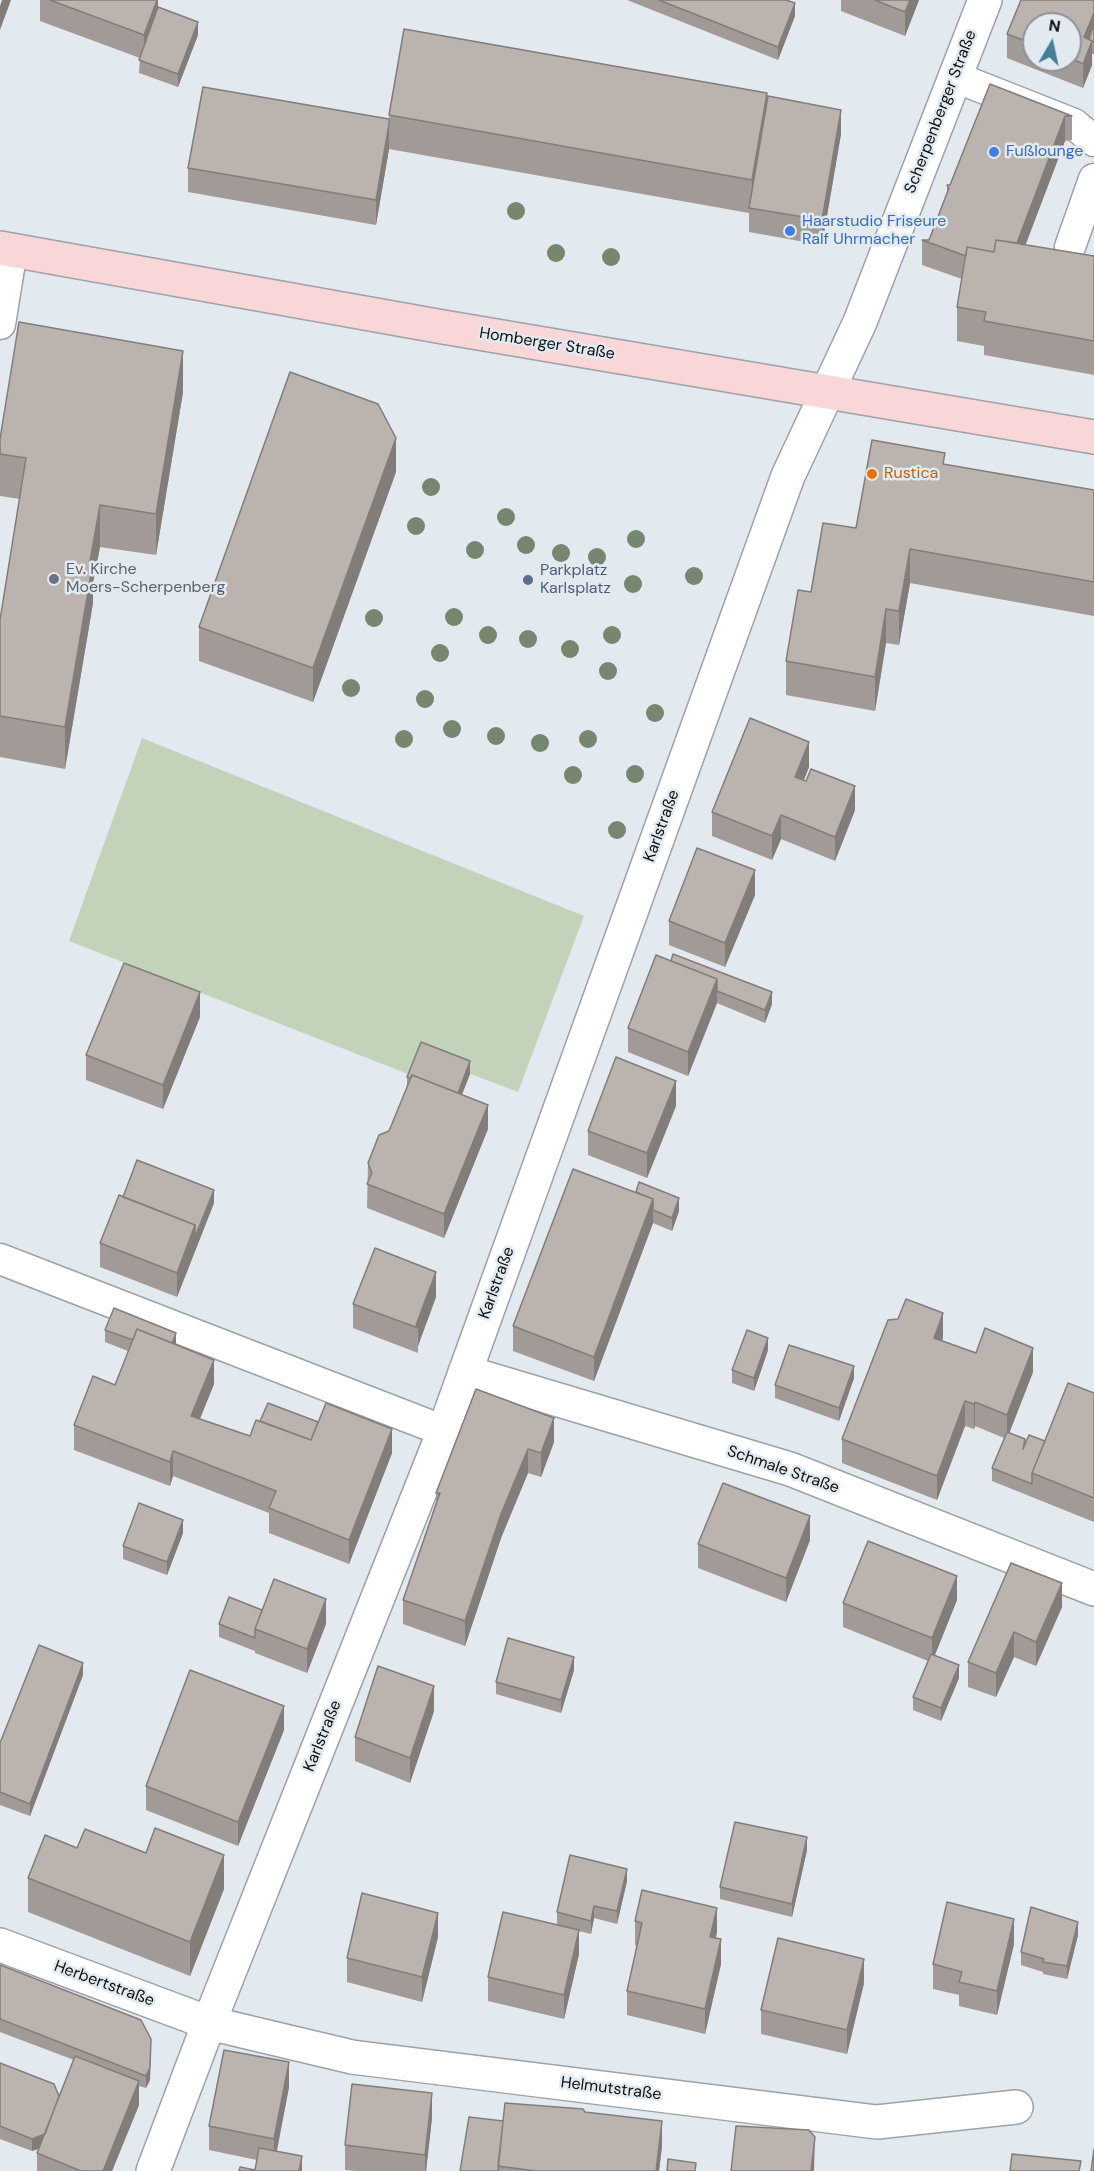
<!DOCTYPE html>
<meta charset="utf-8">
<style>
body{margin:0}
#map{position:relative;width:1094px;height:2171px;overflow:hidden;background:#e2e9ef;font-family:"DM Sans",sans-serif}
canvas{display:block}
.north{position:absolute;left:1022px;top:12px;width:60px;height:60px;box-sizing:border-box;background:#e2e9ef;border:2px solid #8d9296;border-radius:50%;rotate:9deg;font-size:16px;font-weight:700;line-height:24px;text-align:center;color:#0d0f11}
.north::after{content:'';display:block;margin:auto;width:21px;height:27px;background:#418095;clip-path:polygon(50% 0,100% 100%,50% 72%,0 100%)}
</style>
<div id="map">
<canvas width="1094" height="2171"></canvas>
<div class="north">N</div>
</div>
<script>
const ctx = document.querySelector('canvas').getContext('2d');
ctx.lineJoin = 'round';
function fill(path, color) {
  ctx.fillStyle = color;
  ctx.fill(path, 'evenodd');
}
function strokePath(path, color, width, dash) {
  ctx.strokeStyle = color;
  ctx.lineWidth = width;
  ctx.lineCap = dash ? 'butt' : 'round';
  ctx.setLineDash(dash || []);
  ctx.stroke(path);
}
function drawText(font, color, halo, rows, align = 'center') {
  ctx.font = font + ' "DM Sans",sans-serif';
  ctx.lineWidth = 5;
  ctx.setLineDash([]);
  ctx.textBaseline = 'middle';
  ctx.strokeStyle = halo;
  ctx.fillStyle = color;
  for (const [text, x, y, turn = 0] of rows) {
    ctx.save();
    ctx.translate(x, y);
    ctx.rotate((+turn || 0) * Math.PI / 180);
    ctx.textAlign = isNaN(turn) ? turn : align;
    if (halo) ctx.strokeText(text, 0, 0);
    ctx.fillText(text, 0, 0);
    ctx.restore();
  }
}
fill(new Path2D(`
 M142 738 584 916 518 1092 421 1055 413 1076 69 941Z`), '#c3d3b9');
const service = new Path2D(`
 M955 77 1074 124 1094 141
 M1070 247 1094 179
 M0 324 12 250
 M0 1259 444 1431`);
const minor = new Path2D(`
 M465 1372 790 1469 1094 1589
 M0 1945 209 2023 352 2057 877 2122 1016 2107
 M153 2171 209 2023 444 1431 788 476 860 322 985 0`);
const secondary = new Path2D(`
 M0 248 443 327 1094 437`);
strokePath(service, '#9ca2a8', 33);
strokePath(minor, '#9ca2a8', 36);
strokePath(secondary, '#9ca2a8', 36);
strokePath(service, '#fff', 30);
strokePath(minor, '#fff', 33);
strokePath(secondary, '#f9d6d8', 33);
ctx.fillStyle = '#76866f';
for (const [x, y] of [
 [516,211],
 [556,253],
 [611,257],
 [431,487],
 [506,517],
 [416,526],
 [636,539],
 [526,545],
 [475,550],
 [561,553],
 [597,557],
 [694,576],
 [633,584],
 [454,617],
 [374,618],
 [488,635],
 [612,635],
 [528,639],
 [570,649],
 [440,653],
 [608,671],
 [351,688],
 [425,699],
 [655,713],
 [452,729],
 [496,736],
 [404,739],
 [588,739],
 [540,743],
 [635,774],
 [573,775],
 [617,830]
]) {
  ctx.beginPath();
  ctx.arc(x, y, 9, 0, 2 * Math.PI);
  ctx.fill();
}
fill(new Path2D(`
 M40 0H158V7L198 35 178 87 139 73 140 58 40 21Z
 M627 0H786L795 16 778 60Z
 M841 0H919L905 36 841 11Z
 M1094 0V54H1092V65L1083 88 1007 58V34ZM1034 24H1070V60H1034Z
 M990 84 1072 116V140L1065 141 1025 245 1094 256V375L984 355V346L957 341V307L962 279 922 265V240H929L947 194V185H950Z
 M767 102 841 134 822 245 749 232V213L389 149 376 225 188 192V168L389 119V115Z
 M183 392 156 555 100 547 93 583V603L65 769 0 757V620L20 499 0 496V439Z
 M945 465 1094 490V616L910 583 899 645 886 643 875 711 786 695V661L811 592 856 528Z
 M396 472 313 702 199 661V627Z
 M809 767 804 780 855 810 835 861 781 839 772 860 712 836V812Z
 M755 895 725 967 669 945V921Z
 M656 955 772 1004 765 1023 717 1003 688 1076 628 1052V1028Z
 M200 1017 163 1109 86 1080V1055Z
 M470 1074 462 1095 488 1129 444 1238 367 1208 368 1163 389 1131 407 1086V1077Z
 M676 1106 647 1178 588 1155V1131Z
 M573 1169 679 1211 672 1231 653 1223 594 1381 513 1351V1326Z
 M123 1197 214 1203 177 1297 100 1267V1243Z
 M436 1297 418 1346V1353L353 1328V1304Z
 M105 1330 176 1345 214 1384 200 1419 250 1436 260 1421 392 1453 349 1564 269 1533V1513L173 1476 170 1486 74 1450V1425L115 1385 128 1351 105 1342Z
 M943 1338 942 1341 1033 1372 1009 1433 1025 1443 1045 1441 1094 1393V1522L992 1481V1468L1004 1438 975 1426 974 1429 965 1426 937 1500 842 1463V1439Z
 M768 1350 754 1391 732 1383V1370Z
 M854 1378 839 1421 775 1398V1385Z
 M476 1389 554 1442 541 1477 528 1473 501 1538 465 1646 403 1624V1600L436 1502V1493Z
 M183 1533 167 1575 123 1559V1546Z
 M810 1540 786 1602 698 1568V1544Z
 M1011 1563 1062 1607 1036 1666 1014 1657 996 1697 968 1687V1662Z
 M957 1600 935 1655 959 1678 941 1721 913 1710V1697L928 1661 843 1627V1603Z
 M262 1610 326 1624 307 1673 255 1653V1651L219 1637V1624Z
 M574 1670 561 1713 496 1694V1682Z
 M83 1675 30 1816 0 1805V1743Z
 M434 1711 410 1783 355 1761V1737Z
 M284 1730 238 1846 146 1810V1786Z
 M77 1848 224 1889 190 1976 28 1912V1878Z
 M807 1850 792 1917 720 1899V1887Z
 M627 1881 617 1924 594 1918 591 1934 579 1931V1954L564 2019 488 2001V1977L557 1924V1912Z
 M635 1921 717 1932 716 1938 721 1964 705 2034 627 2015V1991L637 1946 635 1945Z
 M1078 1935 1067 1979 1043 1974V1972L1021 1965V1952Z
 M438 1937 422 2002 347 1982V1958Z
 M1014 1944 997 2015 959 2006V1995L933 1989V1964Z
 M0 1965 151 2052 150 2080 146 2088 139 2086V2105L112 2171H37V2153L39 2149 32 2151 0 2139V2063L59 2096 74 2060 0 2032Z
 M864 1983 847 2054 761 2034V2010Z
 M289 2087 277 2151 302 2169 255 2170 257 2160 209 2150V2126Z
 M585 2112 662 2146 659 2171H460L503 2121Z
 M432 2118 426 2171H355L345 2170V2145Z`), '#a19a96');
fill(new Path2D(`
 M2 0H11L0 30V6Z
 M157 0H158V20L144 59V35Z
 M910 0H919L905 36V12Z
 M795 3V16L778 60V47Z
 M1094 13V37L1092 41V65L1083 88 1084 37Z
 M198 22V35L178 87V74Z
 M767 93V127L752 209V180Z
 M841 110V134L822 245V220Z
 M1065 116V141L1013 278V253Z
 M389 124V149L376 225V200Z
 M183 351V392L156 555V514Z
 M396 438V472L313 702V668Z
 M100 505V547L93 583V603L65 769V727L90 561Z
 M910 549V583L899 645V611Z
 M886 609V643L875 711V677Z
 M809 742V767L795 801V777Z
 M855 786V810L835 861V837Z
 M781 815V839L772 860V836Z
 M755 870V895L725 967V943Z
 M717 979V1003L688 1076V1052Z
 M200 992V1017L163 1109V1085Z
 M772 992V1004L765 1023V1010Z
 M470 1061V1074L456 1109V1096Z
 M676 1081V1106L647 1178V1153Z
 M488 1105V1129L444 1238V1214Z
 M214 1190V1203L177 1297V1273L195 1225Z
 M679 1198V1211L672 1231V1218Z
 M653 1199V1223L594 1381V1357Z
 M436 1272V1297L418 1346V1328L416 1325Z
 M943 1313V1338L934 1362V1338Z
 M176 1333V1346L168 1353Z
 M768 1338V1350L754 1391V1378Z
 M1033 1348V1372L1007 1439V1415Z
 M214 1360V1384L191 1440V1416Z
 M854 1366V1378L839 1421V1408Z
 M965 1401V1426L937 1500V1476Z
 M975 1402V1426L974 1429V1404Z
 M554 1418V1442L541 1477V1453Z
 M392 1429V1453L349 1564V1540Z
 M528 1449V1473L501 1538 465 1646V1621L501 1514Z
 M173 1451V1476L170 1486V1462Z
 M810 1516V1540L786 1602V1578Z
 M183 1520V1533L167 1575V1562Z
 M957 1576V1600L932 1662V1638Z
 M1062 1583V1607L1036 1666V1642Z
 M326 1599V1624L307 1673V1649Z
 M1014 1632V1657L996 1697V1673Z
 M574 1657V1670L561 1713V1700Z
 M83 1663V1675L30 1816V1804Z
 M959 1665V1678L941 1721V1708Z
 M434 1686V1711L410 1783V1758Z
 M284 1706V1730L238 1846V1822Z
 M807 1837V1850L792 1917V1904Z
 M224 1855V1889L190 1976V1942Z
 M627 1869V1881L617 1924V1911Z
 M594 1906V1918L591 1934V1921Z
 M717 1908V1932L710 1961V1937Z
 M438 1913V1937L422 2002V1977Z
 M1014 1919V1944L997 2015V1991Z
 M1078 1922V1935L1067 1979V1966Z
 M579 1930V1954L564 2019V1995Z
 M721 1939V1964L705 2034V2009Z
 M864 1959V1983L847 2054V2030Z
 M151 2039 150 2080 146 2088V2076Z
 M289 2062V2087L274 2164V2139Z
 M139 2081V2105L112 2171H103Z
 M432 2093V2118L426 2171H425V2155Z
 M662 2121V2146L659 2171H656Z
 M50 2131V2144L32 2151V2139Z
 M815 2137 814 2171H811Z
 M302 2156V2171H299Z`), '#837d7a');
const building = new Path2D(`
 M50 0H157L144 35Z
 M659 0H786L795 3 778 47Z
 M875 0H910L905 12Z
 M1021 0H1094V13L1084 37 1092 41 1083 64 1070 58V24H1034V44L1007 34Z
 M158 7 198 22 178 74 139 60Z
 M1094 24V42L1089 39Z
 M404 29 767 93 752 180 389 115Z
 M990 84 1072 116H1065L1017 243 996 240 994 252 967 247 966 256 922 240H929L949 188 947 185H950Z
 M203 87 389 119V124L376 200 188 168Z
 M768 96 841 110 822 220 749 208Z
 M996 240 1094 256V341L984 321 986 312 957 307 967 247 994 252Z
 M19 322 183 351 156 514 100 505 90 561 93 562 65 727 0 716V620L26 458 0 454V439Z
 M290 372 378 404 396 438 313 668 199 627Z
 M872 440 945 453 943 464 1094 490V582L910 549 899 611 886 609 875 677 786 661 798 590 811 592 823 523 856 528Z
 M750 718 809 742 795 777 806 781 811 769 855 786 835 837 781 815 772 836 712 812Z
 M697 848 755 870 725 943 669 921Z
 M673 954 772 992 765 1010 717 991V979L671 961Z
 M656 955 717 979 688 1052 628 1028Z
 M124 963 200 992 163 1085 86 1055Z
 M421 1042 470 1061 458 1093 412 1075 410 1078 407 1077Z
 M616 1057 676 1081 647 1153 588 1131Z
 M412 1075 488 1105 444 1214 367 1184 372 1173 368 1163 379 1135 389 1131Z
 M137 1160 214 1190 195 1237V1225L123 1197Z
 M573 1169 653 1199 594 1357 513 1326Z
 M639 1182 679 1198 672 1218 653 1210V1199L636 1192Z
 M119 1195 195 1225 177 1273 100 1243Z
 M375 1248 436 1272 416 1325 418 1328 353 1304Z
 M906 1299 943 1313 934 1338 976 1353 985 1328 1033 1348 1007 1415 975 1402 974 1404 965 1401 937 1476 842 1439 888 1320 898 1319Z
 M114 1308 176 1333 172 1343 137 1329 133 1340 105 1330Z
 M137 1329 214 1360 191 1416 250 1436 256 1420 311 1440 326 1403 392 1429 349 1540 269 1508 276 1491 173 1451 170 1462 74 1425 93 1376 115 1385Z
 M747 1330 768 1338 754 1378 732 1370Z
 M789 1345 854 1366 839 1408 775 1385Z
 M1068 1383 1094 1393V1498L1032 1473Z
 M476 1389 554 1418 541 1453 528 1449 501 1514 465 1621 403 1600 440 1493H436Z
 M268 1403 318 1422 311 1440 260 1421Z
 M1007 1432 1025 1439 1023 1449 1029 1435 1045 1441 1032 1473V1484L992 1468Z
 M723 1483 810 1516 786 1578 698 1544Z
 M139 1503 183 1520 167 1562 123 1546Z
 M868 1541 957 1576 932 1638 843 1603Z
 M1011 1563 1062 1583 1036 1642 1014 1632 996 1673 968 1662Z
 M274 1579 326 1599 307 1649 255 1629Z
 M229 1597 262 1610 255 1629V1638L219 1624Z
 M508 1638 574 1657 561 1700 496 1682Z
 M39 1645 83 1663 30 1804 0 1792V1743Z
 M931 1654 959 1665 941 1708 913 1697Z
 M378 1666 434 1686 410 1758 355 1737Z
 M190 1670 284 1706 238 1822 146 1786Z
 M735 1822 807 1837 792 1904 720 1887Z
 M155 1828 224 1855 190 1942 28 1878 45 1835 77 1848 85 1829 146 1853Z
 M570 1855 627 1869 617 1911 594 1906 591 1921 557 1912Z
 M642 1890 717 1908 710 1937 721 1939 705 2009 627 1991 642 1923 635 1921Z
 M362 1893 438 1913 422 1977 347 1958Z
 M947 1902 1014 1919 997 1991 959 1982 962 1972 933 1964Z
 M1031 1907 1078 1922 1067 1966 1043 1962 1044 1959 1021 1952Z
 M503 1912 579 1930 564 1995 488 1977Z
 M778 1938 864 1959 847 2030 761 2010Z
 M0 1965 141 2020 151 2039 150 2067 146 2076 0 2019Z
 M224 2050 289 2062 274 2139 209 2126Z
 M75 2056 139 2081 103 2171H81L37 2153Z
 M0 2063 54 2084 59 2096 45 2134 32 2139 0 2126Z
 M352 2084 432 2093 425 2155 345 2145Z
 M505 2103 583 2109 585 2112 662 2121 656 2171H535L498 2166Z
 M469 2117 503 2121 498 2171H460Z
 M736 2126 809 2130 815 2137 811 2171H731Z
 M259 2148 302 2156 299 2171H239L240 2167 255 2170Z
 M1094 2149V2171H1091Z
 M1012 2154 1081 2161 1079 2171H1010Z
 M668 2159 696 2163 695 2171H667Z`);
fill(building, '#bbb3ae');
strokePath(building, '#837d7a', 1.5);
for (const [x, y, r, color] of [
 [994,152,6,"#3f7fe0"],
 [790,231,6,"#3f7fe0"],
 [872,474,6,"#e8710a"],
 [54,579,6,"#6b7280"],
 [528,580,6,"#5c6f8a"]
]) {
  const dot = new Path2D();
  dot.arc(x, y, r, 0, 2 * Math.PI);
  ctx.fillStyle = color;
  ctx.fill(dot);
  strokePath(dot, '#e2e9ef', 2);
}
drawText('16px', '#0d0f11', '#e2e9ef', [
 ["Scherpenberger Straße",941,112,-69],
 ["Homberger Straße",547,344,9],
 ["Karlstraße",662,826,-70],
 ["Karlstraße",497,1283,-70],
 ["Schmale Straße",783,1470,19],
 ["Karlstraße",323,1736,-68],
 ["Herbertstraße",104,1984,20],
 ["Helmutstraße",611,2089,7]
]);
drawText('16px', '#366cbe', '#e2e9ef', [
 ["Fußlounge",1006,152],
 ["Haarstudio Friseure",802,222],
 ["Ralf Uhrmacher",802,240]
], 'left');
drawText('16px', '#c56008', '#e2e9ef', [
 ["Rustica",884,474]
], 'left');
drawText('16px', '#5b616d', '#e2e9ef', [
 ["Ev. Kirche",66,570],
 ["Moers-Scherpenberg",66,588]
], 'left');
drawText('16px', '#4e5e75', '#e2e9ef', [
 ["Parkplatz",540,571],
 ["Karlsplatz",540,589]
], 'left');
</script>
